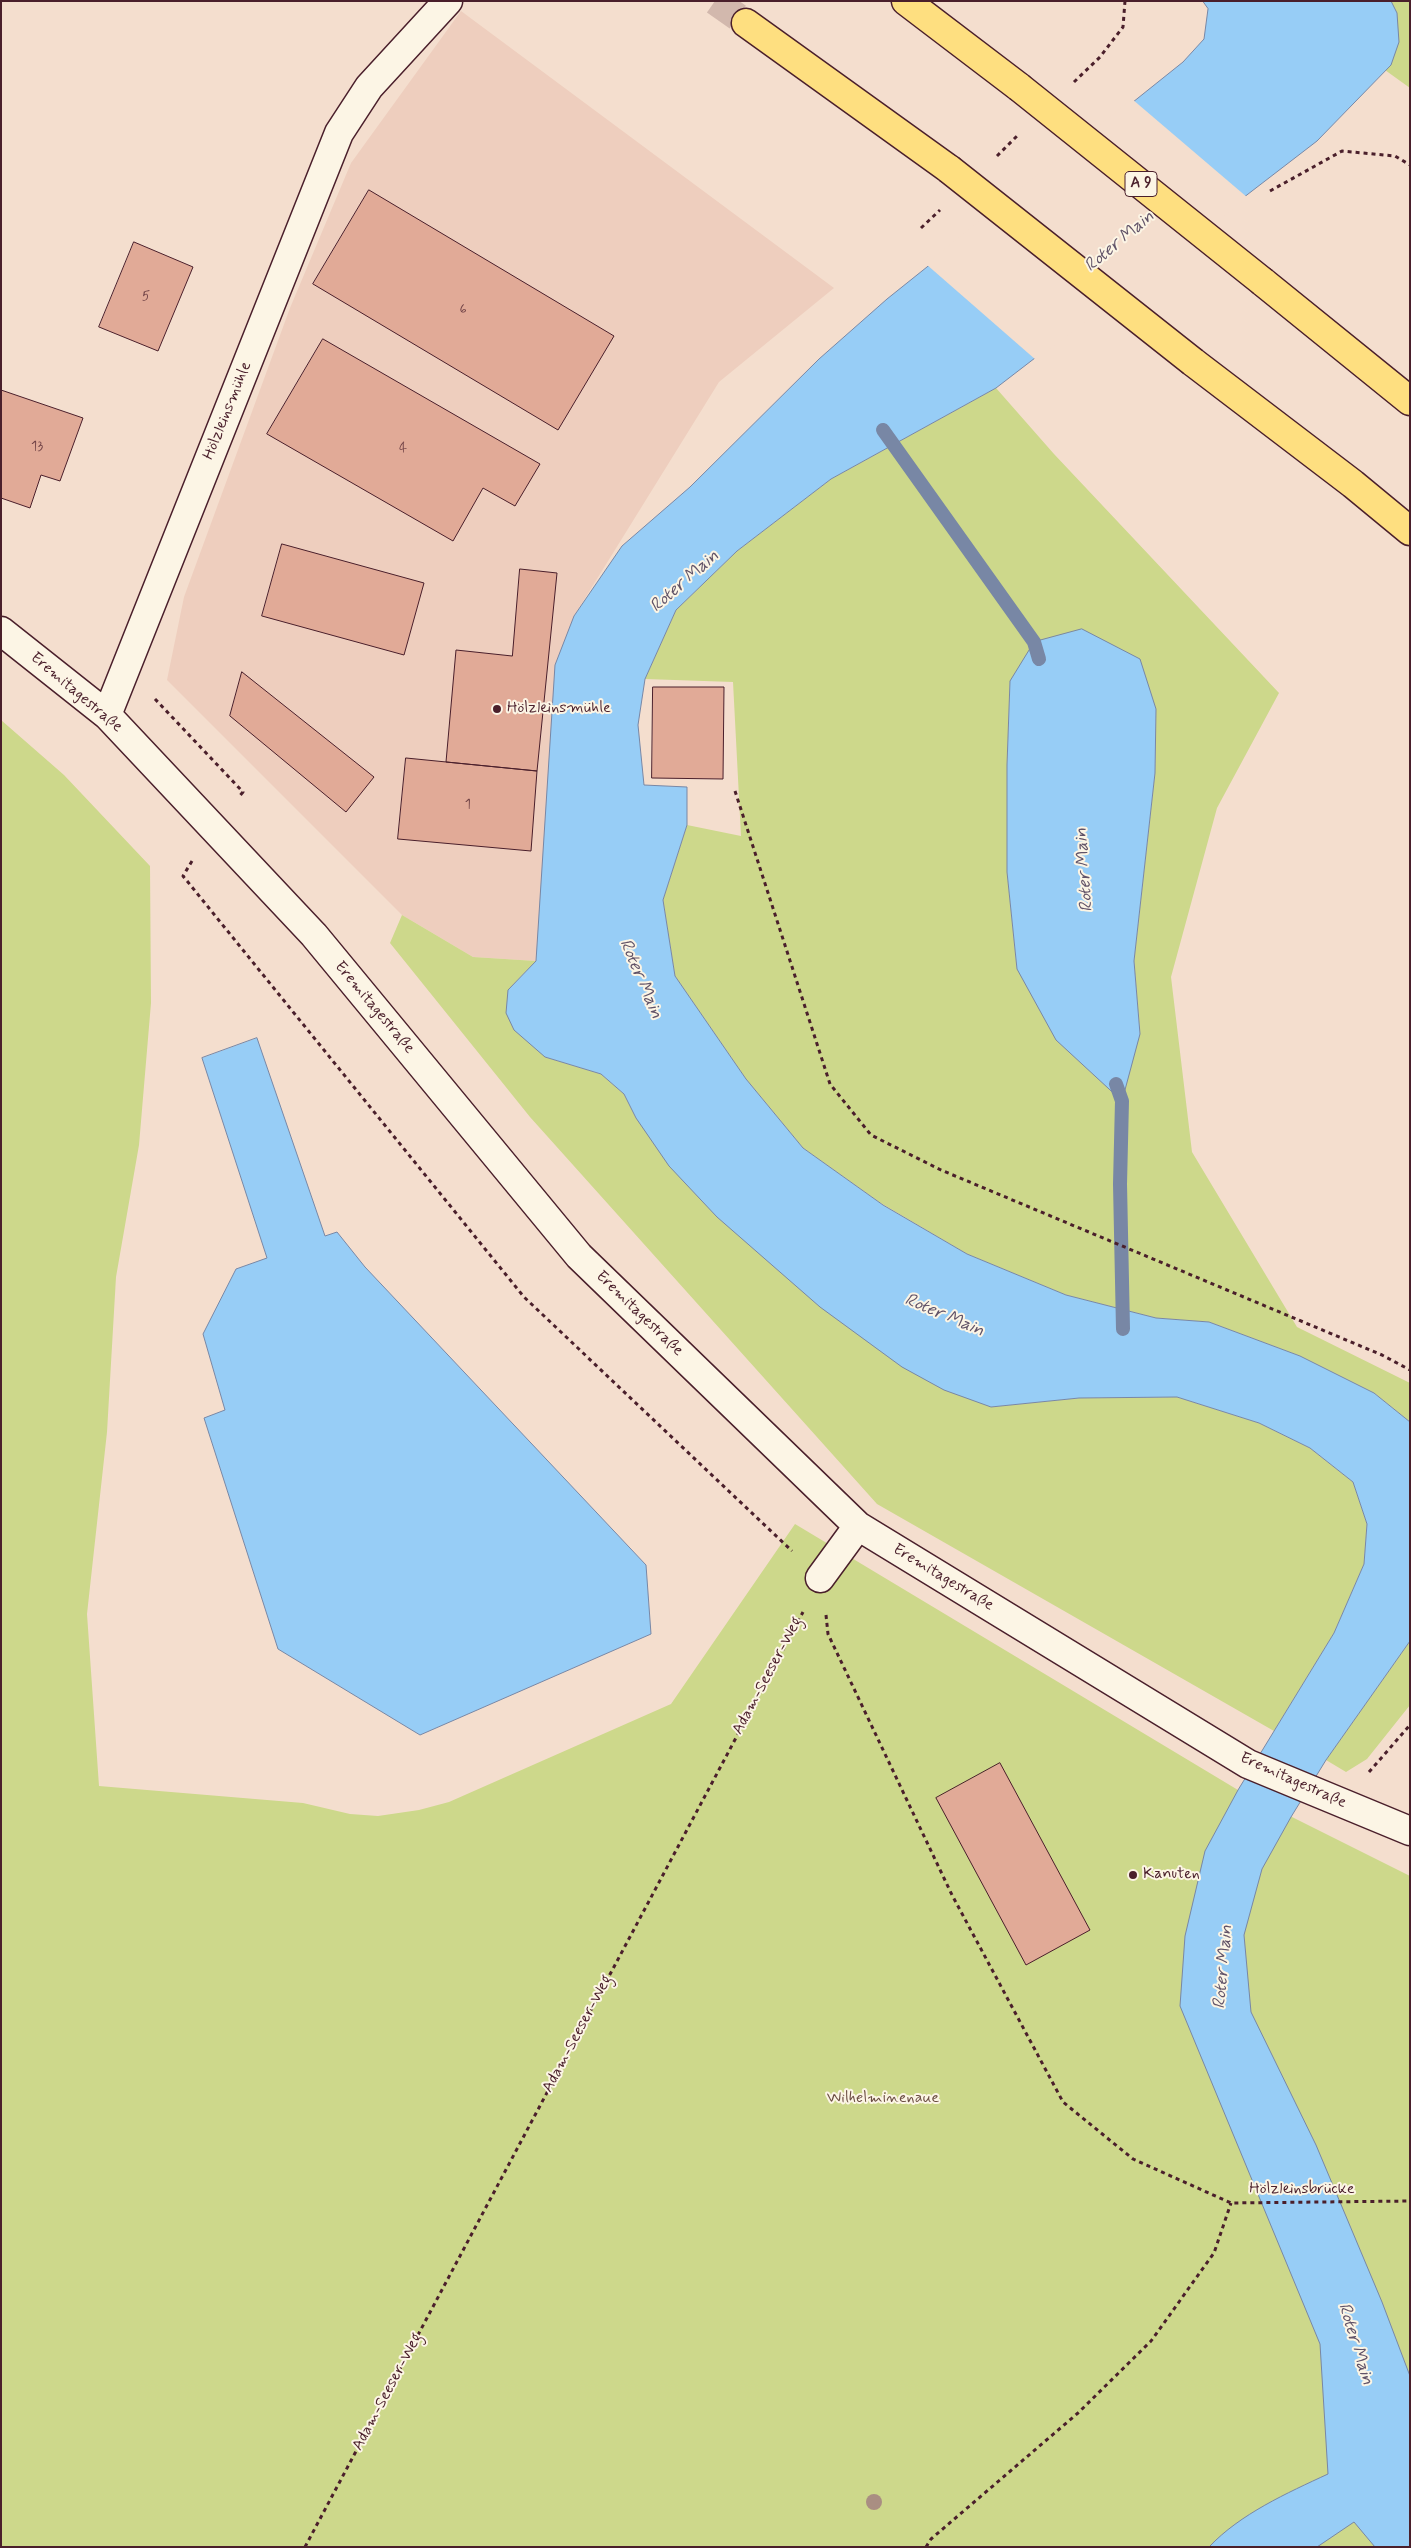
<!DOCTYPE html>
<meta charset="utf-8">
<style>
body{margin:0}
#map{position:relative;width:1411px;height:2548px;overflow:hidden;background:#f4dece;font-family:Mynerve,sans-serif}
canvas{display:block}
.frame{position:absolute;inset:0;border:2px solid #4a1f2b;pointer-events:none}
</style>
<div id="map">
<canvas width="1411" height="2548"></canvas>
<div class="frame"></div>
</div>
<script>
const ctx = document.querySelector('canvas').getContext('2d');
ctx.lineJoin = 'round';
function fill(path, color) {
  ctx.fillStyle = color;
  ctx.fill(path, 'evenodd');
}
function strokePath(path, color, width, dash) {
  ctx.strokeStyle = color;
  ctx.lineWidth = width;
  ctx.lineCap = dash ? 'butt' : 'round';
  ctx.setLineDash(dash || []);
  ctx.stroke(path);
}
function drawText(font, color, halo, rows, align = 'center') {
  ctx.font = font + ' Mynerve,sans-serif';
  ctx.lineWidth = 4;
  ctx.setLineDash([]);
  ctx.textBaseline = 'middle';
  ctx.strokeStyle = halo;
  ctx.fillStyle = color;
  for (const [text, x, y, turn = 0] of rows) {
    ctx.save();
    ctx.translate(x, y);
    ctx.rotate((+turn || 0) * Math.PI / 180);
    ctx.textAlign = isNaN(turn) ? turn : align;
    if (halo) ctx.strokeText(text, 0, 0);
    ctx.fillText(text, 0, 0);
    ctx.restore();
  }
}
fill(new Path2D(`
 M461 11 834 288 719 382 574 616 536 961 473 957 402 915 167 680 184 597 290 308 351 163Z`), '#eecebe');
fill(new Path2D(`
 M1289 1H1410V88Z
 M996 388 1054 454 1279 693 1217 808 1171 977 1192 1152 1297 1327 1410 1383V1422L1374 1393 1300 1356 1209 1322 1156 1318 1066 1295 967 1254 879 1202 803 1148 746 1079 675 976 663 900 687 825 741 836 733 682 645 679 676 610 737 551 831 479ZM1010 681 1156 709 1155 773 1134 961 1140 1034 1017 969 1007 872V765Z
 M1 720 64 775 150 866 151 1003 139 1145 116 1277 107 1432 87 1614 99 1786 303 1803 350 1814 378 1816 419 1810 449 1802 671 1704 795 1524 1238 1790 1410 1876V2547H1Z
 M402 915 473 957 536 961 508 990 545 1057 601 1074 624 1094 636 1118 991 1407 1079 1398 1177 1397 1259 1423 1310 1448 1353 1482 1367 1524 1364 1564 1334 1633 1274 1731 877 1504 530 1117 390 943Z
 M1410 1641V1705L1367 1759 1346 1772 1326 1760Z`), '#cdd88b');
const water = new Path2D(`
 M1203 1H1391L1397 13 1399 42 1391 65 1317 141 996 388 831 479 737 551 676 610 645 679 638 725 644 785 687 787V825L663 900 675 976 746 1079 803 1148 883 1205 967 1254 1066 1295 1156 1318 1209 1322 1300 1356 1374 1393 1410 1422V1641L1326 1760 1291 1817 1262 1869 1244 1935 1251 2012 1316 2145 1382 2302 1410 2376V2547H1375L1354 2522 1317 2547H1209C1240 2514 1287 2493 1328 2474L1320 2344 1180 2006 1185 1936 1205 1851 1238 1790 1334 1633 1364 1564 1367 1524 1353 1482 1310 1448 1259 1423 1177 1397 1079 1398 991 1407 944 1390 902 1367 820 1307 717 1217 669 1166 636 1118 624 1094 601 1074 545 1057 514 1030 506 1013 508 990 536 961 555 665 574 616 622 546 690 487 819 359 887 299 1183 62 1204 39 1208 9Z
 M1082 629 1140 659 1156 709 1155 773 1134 961 1140 1034 1122 1101 1056 1040 1017 969 1007 872V765L1010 681 1034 642Z
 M257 1038 325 1236 337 1232 365 1267 646 1565 651 1634 420 1735 278 1649 204 1418 225 1410 203 1334 236 1269 267 1258 202 1058Z`);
fill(water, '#97cdf6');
strokePath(water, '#7887a5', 1);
fill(new Path2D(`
 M1132 99 1248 198 1036 360 926 264Z`), '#f4dece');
strokePath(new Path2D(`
 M883 430 1034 642 1039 659
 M1116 1084 1122 1101 1120 1184 1123 1329`), '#7887a5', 14);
const building = new Path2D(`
 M369 190 614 336 558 430 313 284Z
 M134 242 193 267 158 351 99 327Z
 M323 339 540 464 515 506 483 488 453 541 267 434Z
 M1 390 83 418 60 481 41 475 30 508 1 498Z
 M282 544 424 583 404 655 262 616Z
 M520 569 557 573 537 771 446 762 456 650 512 656Z
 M242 672 374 777 346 812 230 716Z
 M653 687H724L723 779 652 778Z
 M406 758 537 771 531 851 398 839Z
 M1000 1763 1090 1930 1026 1965 936 1798Z`);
fill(building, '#e1aa97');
strokePath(building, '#4a1f2b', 1);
strokePath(new Path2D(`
 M715 1 746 23`), '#d2b8ad', 28, [28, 14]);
const minor = new Path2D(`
 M1 631 107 715 314 935 579 1256 858 1526 1248 1764 1410 1831
 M107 715 339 133 369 87 448 1
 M820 1578 858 1526`);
const highway = new Path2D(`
 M906 1 1019 87
 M746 23 949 169
 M1263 282 1410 401
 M1193 362 1353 484 1410 531`);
strokePath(minor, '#4a1f2b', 31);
strokePath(highway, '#4a1f2b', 31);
strokePath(new Path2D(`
 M1074 82 1100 57 1123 27 1125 1
 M997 156 1017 136
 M1270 191 1342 151 1395 156 1410 165
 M921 228 940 210
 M155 699 243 792 238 798
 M735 791 830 1084 871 1135 941 1170 1382 1355 1410 1370
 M192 861 183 876 524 1297 792 1551
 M826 1615 828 1634 952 1895 1063 2102 1133 2159 1231 2203 1410 2201
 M1369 1772 1410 1725
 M305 2547 803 1612
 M926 2547 931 2539 1078 2413 1151 2341 1214 2253 1231 2203`), '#4a1f2b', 3, [4, 4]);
strokePath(minor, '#fcf5e5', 28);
strokePath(highway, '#fedf80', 28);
const highwayBridge = new Path2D(`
 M1019 87 1263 282
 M949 169 1193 362`);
strokePath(highwayBridge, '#4a1f2b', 31, []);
strokePath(highwayBridge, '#fedf80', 28);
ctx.fillStyle = '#a98e82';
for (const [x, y] of [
 [874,2502]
]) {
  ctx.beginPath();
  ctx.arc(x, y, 8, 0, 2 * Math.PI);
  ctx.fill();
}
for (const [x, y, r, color] of [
 [497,709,5,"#4a1f2b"],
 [1133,1875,5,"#4a1f2b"]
]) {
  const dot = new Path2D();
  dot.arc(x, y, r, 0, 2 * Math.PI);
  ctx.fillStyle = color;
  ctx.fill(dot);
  strokePath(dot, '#fcf5e5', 2);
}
drawText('14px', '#704246', null, [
 ["5",146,297],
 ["6",463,310],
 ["13",37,447],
 ["4",403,449],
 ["1",468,805]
]);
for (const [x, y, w] of [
 [1141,184,32]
]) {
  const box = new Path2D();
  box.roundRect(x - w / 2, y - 12.5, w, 25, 4);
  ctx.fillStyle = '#fcf5e5';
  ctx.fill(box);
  strokePath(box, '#4a1f2b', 1);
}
drawText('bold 15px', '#4a1f2b', null, [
 ["A 9",1141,184]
]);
drawText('16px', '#4a1f2b', '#fcf5e5', [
 ["Hölzleinsmühle",228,411,-68],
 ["Eremitagestraße",76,693,40],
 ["Eremitagestraße",374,1008,50],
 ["Eremitagestraße",639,1314,44],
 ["Eremitagestraße",943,1578,31],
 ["Adam-Seeser-Weg",768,1676,-62],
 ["Eremitagestraße",1293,1781,24],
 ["Adam-Seeser-Weg",578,2034,-62],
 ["Hölzleinsbrücke",1302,2190],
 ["Adam-Seeser-Weg",388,2392,-62]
]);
drawText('16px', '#4a1f2b', '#fcf5e5', [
 ["Hölzleinsmühle",507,709],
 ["Kanuten",1143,1875]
], 'left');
drawText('16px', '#6b4d43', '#fcf5e5', [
 ["Wilhelminenaue",883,2099]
]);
drawText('italic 18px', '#615368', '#fcf5e5', [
 ["Roter Main",1120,242,-40],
 ["Roter Main",685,582,-41],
 ["Roter Main",1085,870,-94],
 ["Roter Main",640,979,67],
 ["Roter Main",944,1316,23],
 ["Roter Main",1224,1967,-85],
 ["Roter Main",1355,2344,73]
]);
</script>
